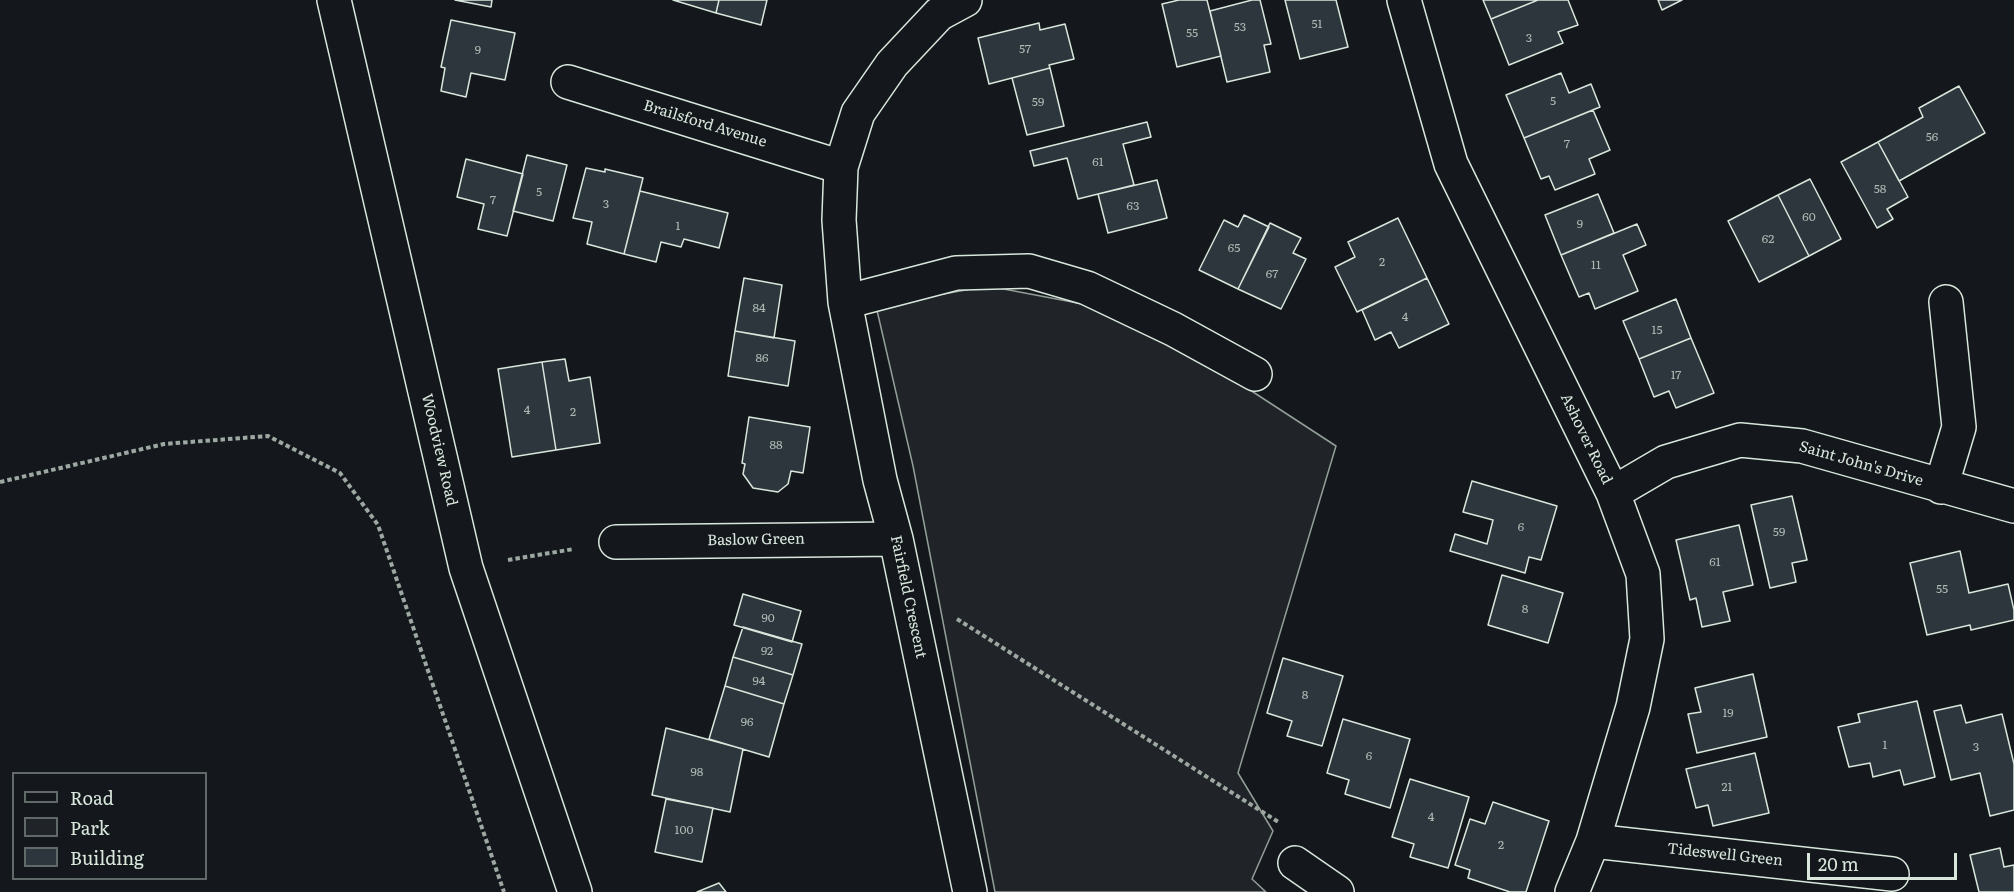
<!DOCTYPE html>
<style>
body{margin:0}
#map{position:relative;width:2014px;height:892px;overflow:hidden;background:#14181c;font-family:Literata,serif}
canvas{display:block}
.legend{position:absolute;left:12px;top:772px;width:195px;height:108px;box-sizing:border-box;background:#14181c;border:2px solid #626a69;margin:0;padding:8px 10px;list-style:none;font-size:18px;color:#d8e6dc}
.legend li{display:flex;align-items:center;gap:12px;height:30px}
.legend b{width:30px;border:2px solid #626a69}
.scale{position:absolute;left:1807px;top:853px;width:150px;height:27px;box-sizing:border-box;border:3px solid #d8e6dc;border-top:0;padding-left:8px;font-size:18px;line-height:21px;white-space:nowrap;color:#d8e6dc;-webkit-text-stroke:4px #14181c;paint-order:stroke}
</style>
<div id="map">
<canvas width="2014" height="892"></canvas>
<ul class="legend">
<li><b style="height:8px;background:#14181c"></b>Road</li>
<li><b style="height:16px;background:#202428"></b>Park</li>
<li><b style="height:16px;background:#2c363c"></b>Building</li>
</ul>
<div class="scale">20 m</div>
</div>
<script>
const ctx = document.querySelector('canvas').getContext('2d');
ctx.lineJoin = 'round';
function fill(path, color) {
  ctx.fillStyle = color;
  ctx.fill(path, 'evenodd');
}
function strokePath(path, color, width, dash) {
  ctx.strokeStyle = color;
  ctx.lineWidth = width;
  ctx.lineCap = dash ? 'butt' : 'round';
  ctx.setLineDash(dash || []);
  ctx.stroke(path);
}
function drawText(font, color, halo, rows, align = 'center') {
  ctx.font = font + ' Literata,serif';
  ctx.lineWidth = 4.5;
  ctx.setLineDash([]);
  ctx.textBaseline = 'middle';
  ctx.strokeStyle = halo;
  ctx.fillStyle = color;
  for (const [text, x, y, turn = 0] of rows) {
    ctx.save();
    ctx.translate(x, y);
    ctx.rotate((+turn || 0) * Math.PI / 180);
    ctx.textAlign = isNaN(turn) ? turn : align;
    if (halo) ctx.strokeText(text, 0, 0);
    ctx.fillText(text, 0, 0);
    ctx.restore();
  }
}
const green = new Path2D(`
 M988 286 1088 305 1227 375 1336 446 1238 773 1273 831 1252 879 1266 892H995L913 466 876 306Z`);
fill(green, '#202428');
strokePath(green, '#939e99', 1.5);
const building = new Path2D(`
 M455 0H492L491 7Z
 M673 0H719L716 13Z
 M719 0H767L761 25 716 13Z
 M1179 0H1207L1221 56 1177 67 1162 4Z
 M1252 0H1260L1271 44 1264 45 1270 72 1227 82 1210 11Z
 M1285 0H1336L1348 47 1300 59Z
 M1483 0H1538L1491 19Z
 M1538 0H1568L1578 25 1558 32 1563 43 1509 65 1491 19Z
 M1658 0H1682L1662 10Z
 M451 20 515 33 505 80 471 73 466 97 441 91 445 68 441 67Z
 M1039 23 1040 30 1065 24 1074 59 1049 65 1050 68 989 84 978 38Z
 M1050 68 1064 126 1027 135 1012 78Z
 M1561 73 1569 93 1591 84 1600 107 1524 138 1506 95Z
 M1959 86 1985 133 1899 181 1878 142 1923 117 1919 108Z
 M1593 110 1610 150 1589 159 1595 174 1555 190 1549 176 1541 179 1524 138Z
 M1147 122 1151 137 1123 144 1134 185 1078 199 1067 158 1034 166 1030 151Z
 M1878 142 1908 197 1887 209 1893 219 1877 228 1841 162Z
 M527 155 567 165 553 221 513 211Z
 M466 159 523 174 507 236 478 229 484 204 457 197Z
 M586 168 605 172V169L643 178 624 254 587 244 592 222 573 218Z
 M1810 179 1841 239 1809 256 1778 195Z
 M1157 180 1167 218 1108 233 1098 194Z
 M640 191 728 213 719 248 684 239 681 247 661 242 656 262 624 254Z
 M1598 194 1614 233 1561 255 1545 215Z
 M1778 195 1809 256 1759 282 1728 221Z
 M1244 215 1269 227 1238 289 1199 270 1224 220 1238 227Z
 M1398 218 1427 278 1357 312 1335 267 1355 257 1348 242Z
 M1270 223 1301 238 1293 253 1306 259 1281 309 1238 289Z
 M1637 224 1646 245 1623 255 1638 291 1595 309 1589 293 1579 297 1561 255Z
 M744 278 782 285 774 338 735 331Z
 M1427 278 1449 324 1399 348 1391 332 1375 340 1362 310Z
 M1676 299 1691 338 1639 359 1623 321Z
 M735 331 795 341 788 386 728 376Z
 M1691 338 1714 393 1676 408 1669 391 1654 397 1639 359Z
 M565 359 569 381 590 377 600 443 556 450 542 362Z
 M542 362 556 450 512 457 498 369Z
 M749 417 810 427 803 473 791 471 788 484 778 492 753 488 743 474 745 464 742 463Z
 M1472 481 1557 506 1541 560 1529 557 1525 573 1450 551 1455 534 1487 544 1493 520 1463 512Z
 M1792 496 1807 560 1792 563 1796 582 1770 588 1751 505Z
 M1739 525 1753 585 1723 592 1730 621 1702 627 1696 598 1690 600 1676 540Z
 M1960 551 1969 593 2008 584 2014 610V620L1971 630 1970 625 1927 635 1910 563Z
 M1502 575 1563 593 1548 643 1488 625Z
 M743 594 801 611 792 642 734 625Z
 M743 627 802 644 793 675 733 657Z
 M733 657 793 675 784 704 725 686Z
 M1283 658 1343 676 1322 746 1287 736 1292 721 1267 713Z
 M1753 674 1767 737 1697 753 1688 714 1701 712 1695 688Z
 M725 686 784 704 769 757 709 739Z
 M1917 701 1935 777 1904 785 1900 770 1873 777 1870 763 1849 767 1838 727 1860 722 1858 714Z
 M1961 705 1966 723 2002 714 2014 764V810L1990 816 1980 773 1951 780 1934 711Z
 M1343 719 1410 739 1390 808 1345 794 1349 780 1327 773Z
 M666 728 743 749 730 812 652 795Z
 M1755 753 1769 813 1713 826 1708 805 1696 808 1686 769Z
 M1410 779 1469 797 1448 868 1410 857 1414 844 1392 837Z
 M666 799 713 808 702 862 655 852Z
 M1493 802 1549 821 1526 892H1510L1468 878 1470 870 1455 865 1470 819 1485 824Z
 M2000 848 2004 867 2014 865V892H1979L1970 855Z
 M719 883 726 892H697Z`);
fill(building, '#2c363c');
strokePath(building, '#d8e6dc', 1.5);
const minor = new Path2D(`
 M334 0 466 568 575 892
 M965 0 939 14 892 64 858 113 841 167 839 220 845 302 880 480 896 539 970 892
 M1404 0 1451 164 1613 493 1643 574 1647 639 1633 707 1593 841 1572 892
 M568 82 841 167
 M845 302 956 273 1029 271 1087 288 1173 329 1255 374
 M1941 487 1959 427 1946 302
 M1613 493 1666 462 1740 440 1802 446 2014 506
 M616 542 896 539
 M1593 841 1892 874
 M1295 863 1337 892`);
strokePath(minor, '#d8e6dc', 36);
strokePath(new Path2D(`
 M0 482 164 444 268 436 340 473 378 525 504 892
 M508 560 574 549
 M957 619 1280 823`), '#9da8a2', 4, [4.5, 3]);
strokePath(minor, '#14181c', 33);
drawText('12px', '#adbab4', null, [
 ["51",1317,24],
 ["53",1240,27],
 ["55",1192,33],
 ["3",1529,38],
 ["57",1025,49],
 ["9",478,50],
 ["5",1553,101],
 ["59",1038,102],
 ["56",1932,137],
 ["7",1567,144],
 ["61",1098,162],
 ["58",1880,189],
 ["5",539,192],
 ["7",493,200],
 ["3",606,204],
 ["63",1133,206],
 ["60",1809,217],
 ["9",1580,224],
 ["1",678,226],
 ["62",1768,239],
 ["65",1234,248],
 ["2",1382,262],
 ["11",1596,265],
 ["67",1272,274],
 ["84",759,308],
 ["4",1405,317],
 ["15",1657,330],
 ["86",762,358],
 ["17",1676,375],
 ["4",527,410],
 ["2",573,412],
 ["88",776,445],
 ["6",1521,527],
 ["59",1779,532],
 ["61",1715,562],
 ["55",1942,589],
 ["8",1525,609],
 ["90",768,618],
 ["92",767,651],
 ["94",759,681],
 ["8",1305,695],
 ["19",1728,713],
 ["96",747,722],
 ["1",1885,745],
 ["3",1976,747],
 ["6",1369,756],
 ["98",697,772],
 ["21",1727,787],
 ["4",1431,817],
 ["100",684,830],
 ["2",1501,845]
]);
drawText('15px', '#d8e6dc', '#14181c', [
 ["Brailsford Avenue",705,124,17],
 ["Ashover Road",1586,439,64],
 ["Woodview Road",439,450,77],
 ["Saint John's Drive",1861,464,16],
 ["Baslow Green",756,540,-1],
 ["Fairfield Crescent",908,597,78],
 ["Tideswell Green",1725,855,6]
]);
</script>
